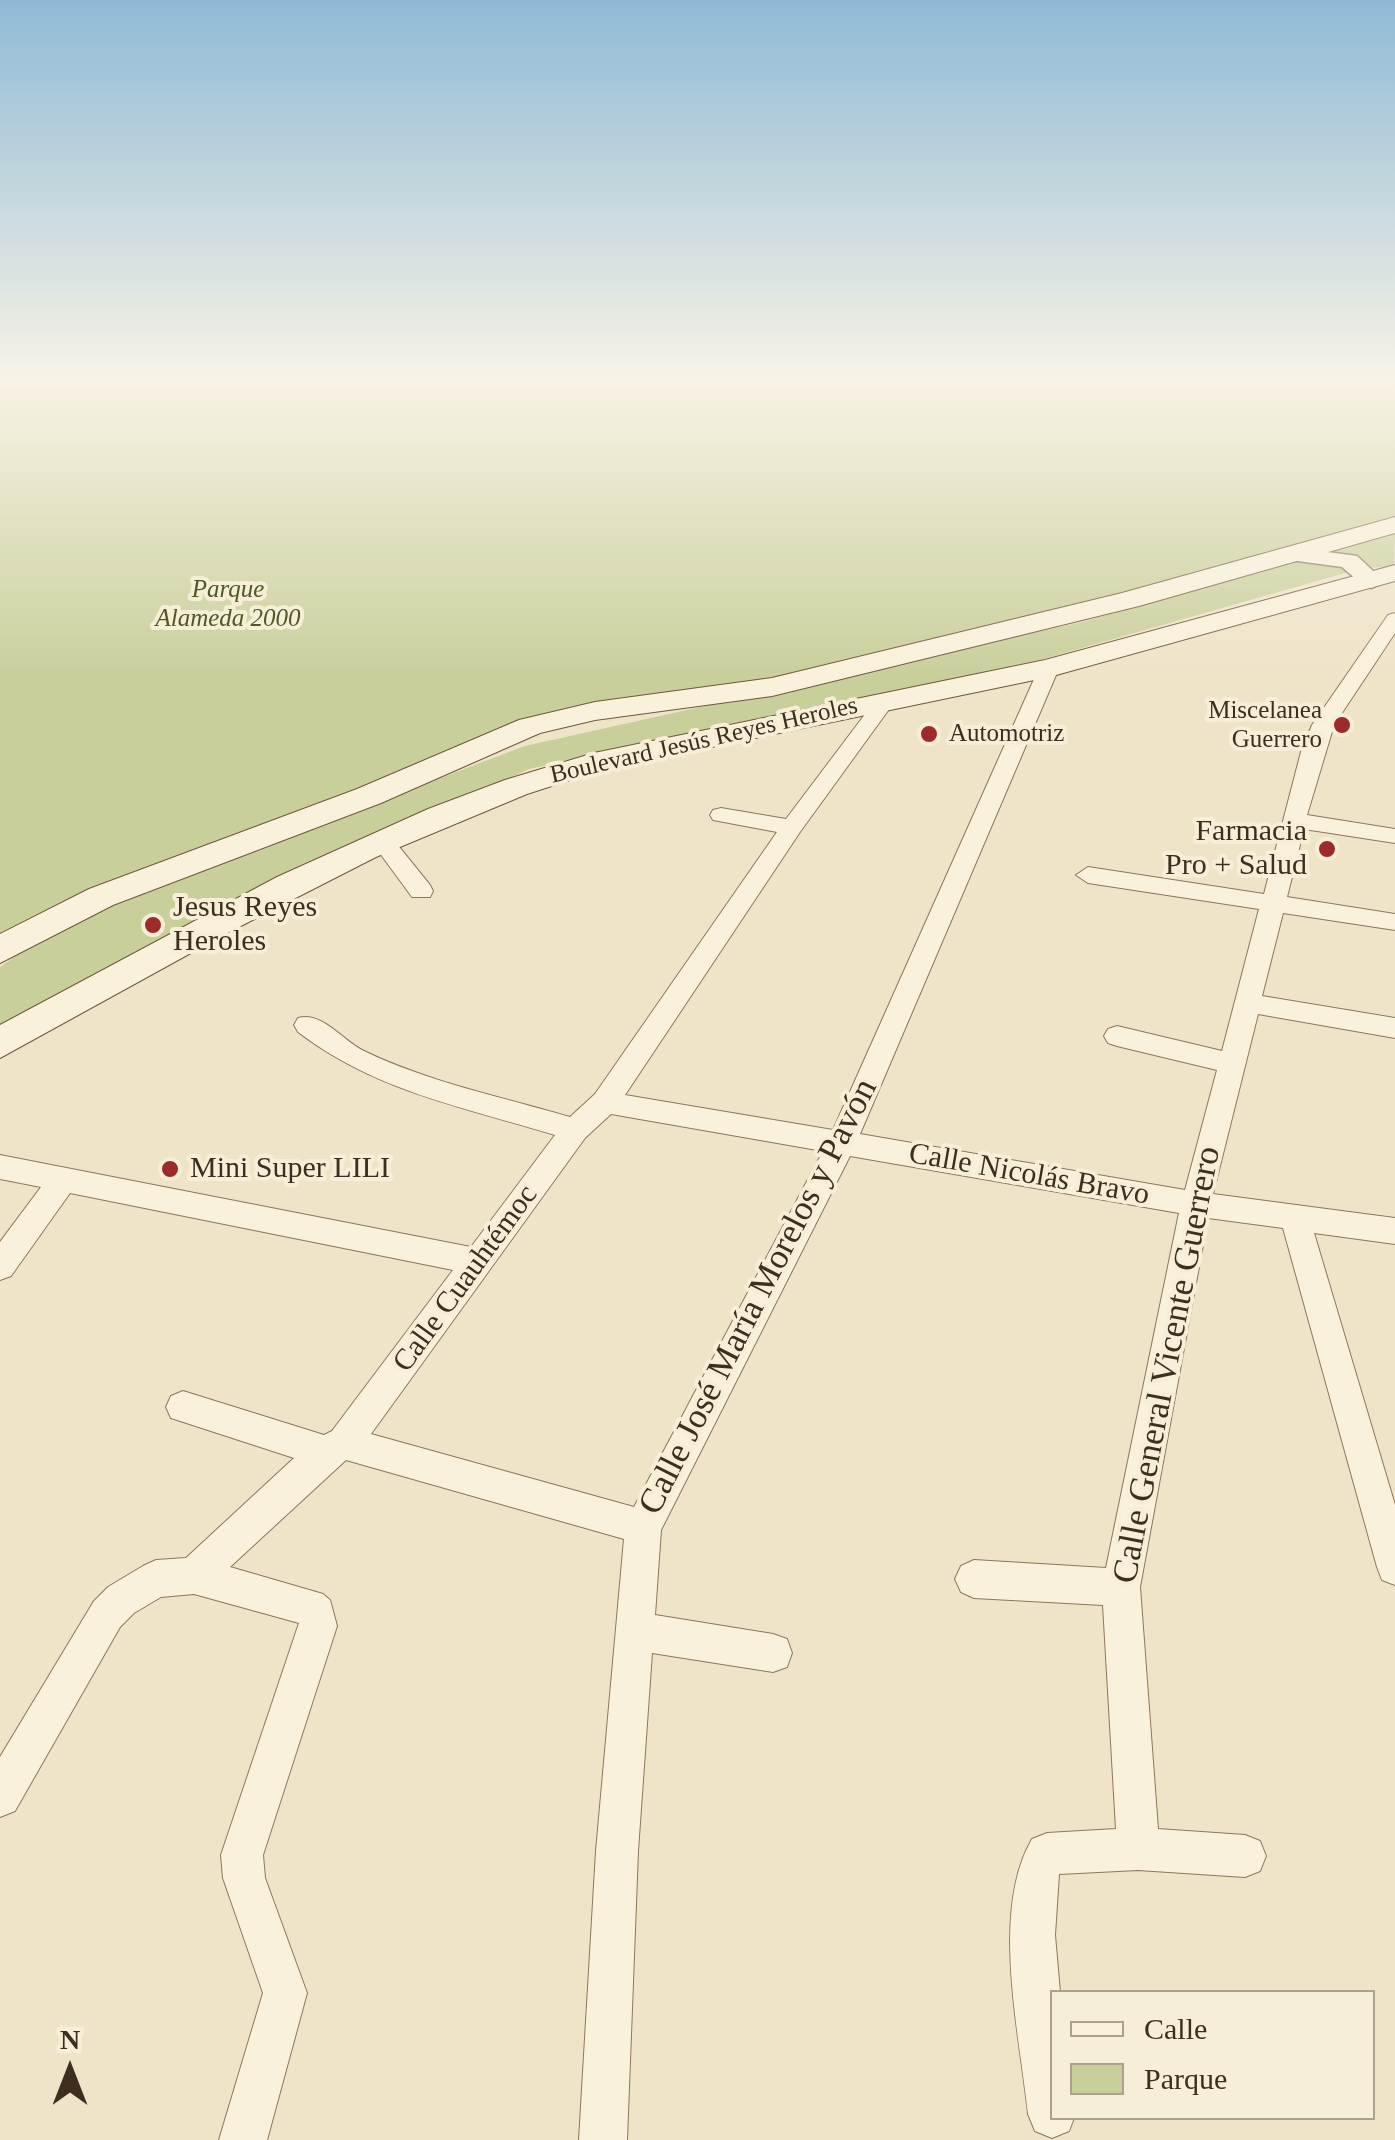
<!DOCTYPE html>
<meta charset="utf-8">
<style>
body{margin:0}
#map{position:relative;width:1395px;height:2140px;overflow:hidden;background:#f0e4c8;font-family:"Times New Roman",serif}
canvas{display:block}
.legend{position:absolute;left:1050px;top:1990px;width:325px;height:130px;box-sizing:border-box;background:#f7eed8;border:2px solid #ada18e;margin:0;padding:12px 18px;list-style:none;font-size:30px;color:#3d2e20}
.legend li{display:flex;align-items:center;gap:20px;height:50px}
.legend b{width:50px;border:2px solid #ada18e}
.north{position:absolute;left:20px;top:2020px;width:100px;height:100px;-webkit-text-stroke:8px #f7eed8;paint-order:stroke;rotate:0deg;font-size:28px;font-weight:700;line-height:40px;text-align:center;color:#3d2e20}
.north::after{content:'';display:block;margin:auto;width:35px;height:45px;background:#3d2e20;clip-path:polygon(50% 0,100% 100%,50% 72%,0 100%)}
</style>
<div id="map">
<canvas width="1395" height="2140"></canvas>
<ul class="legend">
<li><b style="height:12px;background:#faf1dc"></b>Calle</li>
<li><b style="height:28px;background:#c9cf9b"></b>Parque</li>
</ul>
<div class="north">N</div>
</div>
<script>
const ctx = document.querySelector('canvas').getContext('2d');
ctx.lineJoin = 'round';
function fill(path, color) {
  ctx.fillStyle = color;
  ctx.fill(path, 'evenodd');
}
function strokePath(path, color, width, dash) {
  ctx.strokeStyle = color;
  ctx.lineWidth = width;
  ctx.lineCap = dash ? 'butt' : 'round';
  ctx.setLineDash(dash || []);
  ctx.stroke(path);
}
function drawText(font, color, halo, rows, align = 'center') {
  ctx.font = font + ' "Times New Roman",serif';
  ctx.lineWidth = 8;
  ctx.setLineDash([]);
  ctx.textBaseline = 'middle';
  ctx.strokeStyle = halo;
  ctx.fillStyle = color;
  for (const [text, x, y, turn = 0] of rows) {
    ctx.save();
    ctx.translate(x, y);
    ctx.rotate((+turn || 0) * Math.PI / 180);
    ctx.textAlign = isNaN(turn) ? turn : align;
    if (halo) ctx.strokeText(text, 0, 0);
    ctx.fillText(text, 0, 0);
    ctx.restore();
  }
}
fill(new Path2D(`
 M0 379H1395V518L1076 605 788 676 544 715 0 942Z
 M1395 533 1394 567 1363 568 1036 661 529 769 99 971 0 1025V967L41 938 162 883 525 746 1082 622Z`), '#c9cf9b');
strokePath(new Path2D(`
 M29 380 33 379`), '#6f938a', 5);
const minor = new Path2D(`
 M1395 613V633L1334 725 1307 815 1395 829V843L1304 829 1287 897 1395 914V930L1283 913 1262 996 1395 1018V1038L1258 1014 1213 1194 1395 1218V1244L1314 1233 1395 1505V1585L1382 1580 1377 1567 1283 1228 1208 1218 1140 1587 1158 1829 1245 1835 1260 1841 1266 1856 1260 1871 1245 1877 1138 1870 1059 1874 1055 1935 1060 1992H1052V2118H1074L1069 2131 1052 2138 1035 2131 1028 2114C1020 2034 990 1911 1032 1839L1047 1833 1116 1829 1103 1605 974 1598 961 1592 955 1579 961 1566 974 1560 1106 1568 1179 1213 850 1156 661 1530 655 1615 773 1634 787 1639 792 1653 787 1667 773 1672 652 1653 638 1851 627 2140H579L596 1851 624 1539 346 1460 230 1567 323 1594 330 1600 337 1626 263 1855 265 1878 307 1993 267 2140H219L263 1993 223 1878 221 1855 299 1623 194 1594 161 1597 134 1613 120 1627 15 1811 0 1817V1757L94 1601 108 1587 143 1566 156 1560 186 1558 294 1458 171 1418 166 1407 171 1396 183 1391 324 1435 332 1431 453 1270 70 1193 11 1276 0 1280V1242L41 1187 0 1179V1155L471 1247 555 1135C463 1107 375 1091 298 1032L294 1025 298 1018C322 1011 343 1041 364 1051 428 1082 502 1097 570 1117L595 1094 777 832 713 820 710 815 713 810 721 808 786 819 878 697 885 695 895 701 800 832 625 1095 833 1130 1039 668 1049 662 1059 668 860 1134 1185 1190 1217 1070 1117 1046 1108 1043 1104 1036 1108 1029 1117 1026 1222 1051 1259 909 1088 883 1076 875 1088 867 1264 894 1302 748 1312 725 1388 615ZM611 1114 823 1151 634 1507 371 1434 585 1138Z
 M384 836 392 838 430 885 433 891 430 897H412L376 848 372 843Z`);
const tertiary = new Path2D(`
 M1298 548 1357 556 1384 581 1372 588 1364 586 1342 567 1290 560 1287 555Z`);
const secondary = new Path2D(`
 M1395 517V533L1139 606 772 696 595 720 540 733 381 803 113 905 0 963V934L89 889 357 789 519 720 595 702 772 678 1122 593Z
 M1395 565V581L1049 677 601 770 527 794 376 857 229 932 0 1058V1025L277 877 428 809 505 780 594 753 1045 660Z`);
strokePath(minor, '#8d765c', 2);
strokePath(tertiary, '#8d765c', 3);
strokePath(secondary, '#6f573f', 2);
fill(minor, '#faf1dc');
fill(tertiary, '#faf1dc');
fill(secondary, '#faf1dc');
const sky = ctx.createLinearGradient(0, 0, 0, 678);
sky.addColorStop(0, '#8fbad6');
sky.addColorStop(0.56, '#f8f3e6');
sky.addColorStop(1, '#f8f3e600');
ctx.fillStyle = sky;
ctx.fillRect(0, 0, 1395, 678);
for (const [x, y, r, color] of [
 [1342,725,10,"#9e2a2b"],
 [929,734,10,"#9e2a2b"],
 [1327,849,10,"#9e2a2b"],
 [153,925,10,"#9e2a2b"],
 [170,1169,10,"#9e2a2b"]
]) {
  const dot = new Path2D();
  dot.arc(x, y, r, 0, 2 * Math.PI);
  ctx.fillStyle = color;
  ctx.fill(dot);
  strokePath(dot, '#f7eed8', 4);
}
drawText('italic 25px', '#4d5a26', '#f7eed8', [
 ["Parque",228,590],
 ["Alameda 2000",228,619]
]);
drawText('25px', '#3d2e20', '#f7eed8', [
 ["Miscelanea",1322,711],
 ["Guerrero",1322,740],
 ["Automotriz",949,734,"left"]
], 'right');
drawText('25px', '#3d2e20', '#f7eed8', [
 ["Boulevard Jesús Reyes Heroles",704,741,-13]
]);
drawText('30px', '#3d2e20', '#f7eed8', [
 ["Farmacia",1307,832,"right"],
 ["Pro + Salud",1307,866,"right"],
 ["Jesus Reyes",173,908],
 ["Heroles",173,942],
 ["Mini Super LILI",190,1169]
], 'left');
drawText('30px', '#3d2e20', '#f7eed8', [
 ["Calle Nicolás Bravo",1029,1175,10],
 ["Calle Cuauhtémoc",466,1279,-54]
]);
drawText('35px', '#3d2e20', '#f7eed8', [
 ["Calle José María Morelos y Pavón",759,1297,-63],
 ["Calle General Vicente Guerrero",1168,1365,-79]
]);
</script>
